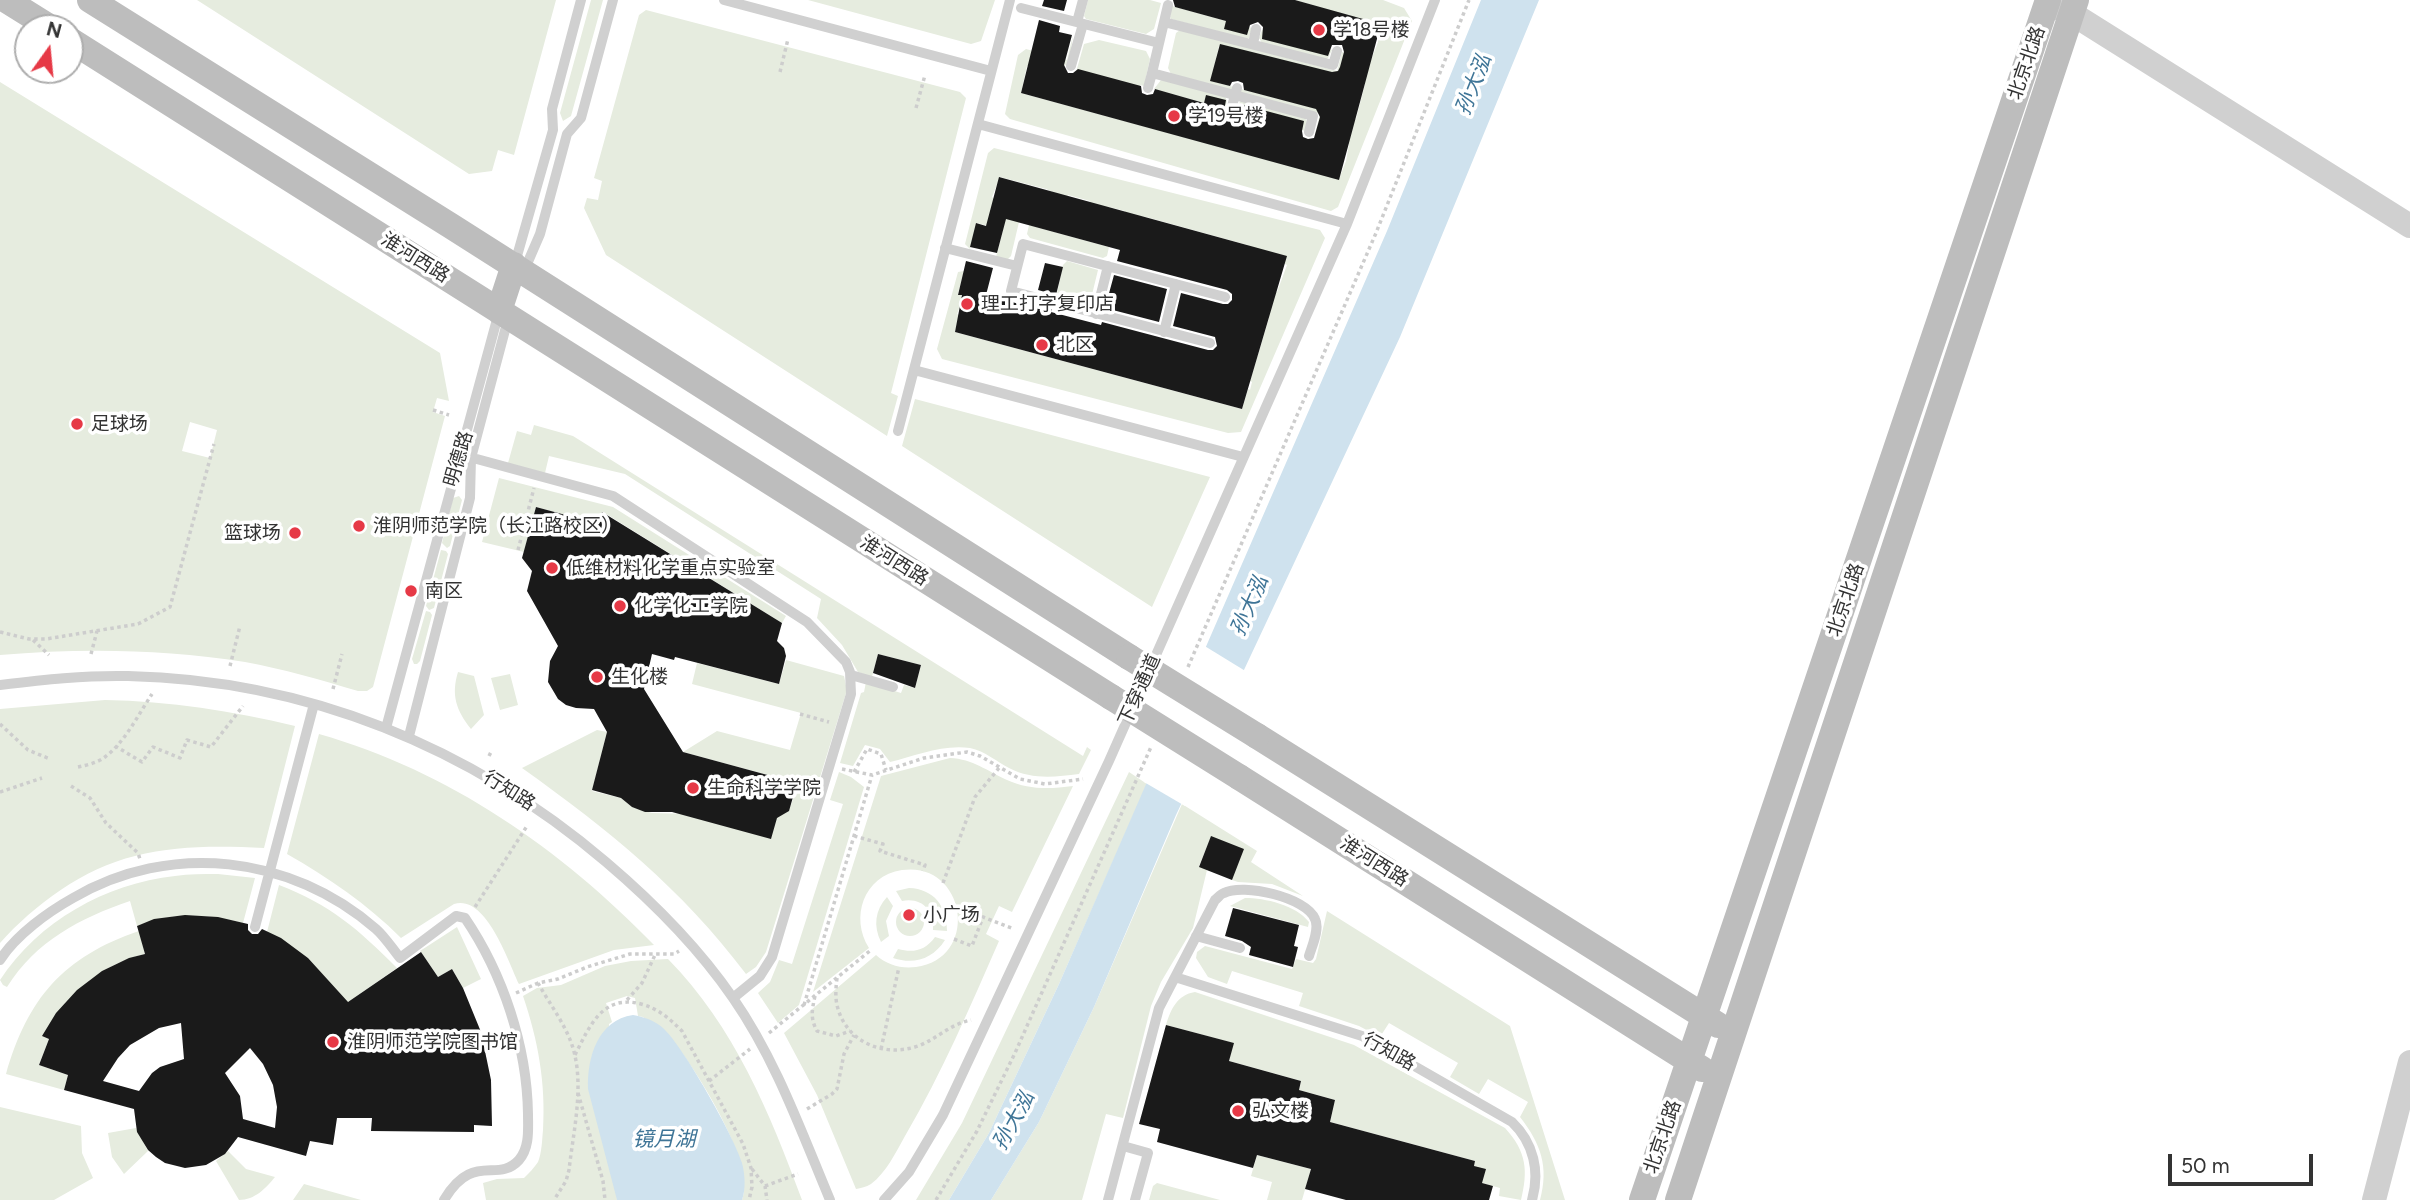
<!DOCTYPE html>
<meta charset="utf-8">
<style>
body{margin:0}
#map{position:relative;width:2410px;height:1200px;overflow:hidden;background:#fff;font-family:Figtree,sans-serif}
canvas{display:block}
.north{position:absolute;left:14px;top:14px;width:70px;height:70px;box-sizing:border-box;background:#fff;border:2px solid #adadad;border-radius:50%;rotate:15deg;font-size:19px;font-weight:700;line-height:28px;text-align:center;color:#333}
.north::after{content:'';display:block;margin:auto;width:24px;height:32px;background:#e63946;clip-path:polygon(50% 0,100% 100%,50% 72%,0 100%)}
.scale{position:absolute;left:2168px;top:1154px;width:145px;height:32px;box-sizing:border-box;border:4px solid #333;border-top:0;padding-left:9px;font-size:21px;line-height:24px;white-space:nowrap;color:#333;-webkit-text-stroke:5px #fff;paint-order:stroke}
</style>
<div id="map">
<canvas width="2410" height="1200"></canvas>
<div class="north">N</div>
<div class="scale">50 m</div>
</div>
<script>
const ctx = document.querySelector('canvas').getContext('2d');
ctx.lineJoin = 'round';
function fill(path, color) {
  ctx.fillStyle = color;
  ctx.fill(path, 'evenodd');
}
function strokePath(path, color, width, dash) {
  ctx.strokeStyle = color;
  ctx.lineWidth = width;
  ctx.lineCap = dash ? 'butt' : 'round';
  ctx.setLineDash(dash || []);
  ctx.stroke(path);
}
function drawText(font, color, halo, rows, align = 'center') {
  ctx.font = font + ' Figtree,"Noto Sans SC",sans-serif';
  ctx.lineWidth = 7;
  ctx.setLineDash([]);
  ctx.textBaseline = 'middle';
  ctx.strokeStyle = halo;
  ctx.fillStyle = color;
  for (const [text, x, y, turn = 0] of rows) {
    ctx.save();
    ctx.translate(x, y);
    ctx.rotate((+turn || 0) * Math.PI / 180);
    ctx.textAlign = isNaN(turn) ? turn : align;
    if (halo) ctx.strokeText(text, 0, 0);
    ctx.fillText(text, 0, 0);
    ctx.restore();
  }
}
fill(new Path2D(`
 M197 0H556L514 155 498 150 492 171 469 174Z
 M591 0H603L571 116 563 121 560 113Z
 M808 0H995L981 41 971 44Z
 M1088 0H1150L1161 3 1154 29 1146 34 1086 19 1084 16Z
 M1295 0H1383L1404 8 1412 21 1338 207 1331 211 1010 119 1005 114 1018 55 1026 49 1067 60 1073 35 1069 66 1065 65 1063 68 1027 66 1021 93 1339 179 1346 161 1349 144 1315 134 1320 114 1171 74 1168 68 1176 33 1180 30 1337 71 1342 52 1371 60 1378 42 1381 24 1371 21 1370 23 1348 15 1312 8V5ZM1219 46 1365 84 1356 119 1211 81Z
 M1172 6 1252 28 1249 38 1246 39 1171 19 1170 17Z
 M646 10 960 92 966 98 891 393 898 396 887 436 606 255 584 208 587 198 598 200 602 181 594 178 639 15Z
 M1262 30 1332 50 1328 58 1325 60 1262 43 1259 38Z
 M1099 40 1146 51 1150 59 1144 86 1140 85 1139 88 1123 84V81L1076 72 1084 44Z
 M1161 80 1225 96 1227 101 1225 109 1154 89Z
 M0 82 440 353 449 401 437 398 433 412 445 416 373 687 367 691H358C321 680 283 669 245 662 163 649 82 648 0 655ZM190 422 217 430 210 458 182 451Z
 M1241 101 1304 117 1307 121 1305 131 1302 130V133L1236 115 1237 105Z
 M994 148 1320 230 1325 238 1241 432 1228 433 942 359 937 349 958 272 964 271 958 294 964 296 957 314 959 315 955 332 1242 409 1248 389 1250 390 1252 382 1250 381 1269 318 1237 282 1277 292 1287 265 1247 245 1146 217 1124 214 1125 211 1109 207 1107 210 1089 205 1090 201 1068 195 1066 198 1046 189 1000 177 992 197 1019 222 1011 256 1007 260 996 257 1003 230 977 223 970 249 965 244 988 153Z
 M1029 225 1109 247 1107 256 1103 258 1030 238 1027 234Z
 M1067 261 1098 270 1089 307 1056 298 1063 265Z
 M915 399 1210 477 1152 607 902 446Z
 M534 425 573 436 1083 756 1087 747 1091 750 1079 774C1055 777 1032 780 1009 768 997 762 985 751 970 748 943 744 915 756 890 762L880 749 865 745 853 766 840 763 861 693 864 692 866 682 901 693 904 685 915 688 921 665 878 654 872 677 858 672 842 645 817 618 821 599 625 474 549 456 545 473 508 463 517 431 531 435Z
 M499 478 613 507 786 616 782 623 603 512 599 524 536 507 524 552 482 542Z
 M459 496 462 500 450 546 447 548 442 543 453 498Z
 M441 550 446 551 448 554 434 608 429 610 426 606Z
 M426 611 430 612 432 615 420 661 417 664H414L412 659Z
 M786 660 844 676 847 690 766 952 756 967 746 974C681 888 609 830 522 768L597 730 607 732 592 791 621 798 632 807 652 813 777 816C793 814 793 796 797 783L683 752 717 731 790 750 801 713 692 684 697 663 779 684Z
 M458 672 474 676 484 715 471 729C456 710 451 695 458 672Z
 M510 674 518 705 500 710 491 678Z
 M105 700C170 701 232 711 295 726L264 848C221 846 177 845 135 856 84 868 34 905 0 943V709Z
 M319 734C449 771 561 849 654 945L614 950 519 984C508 961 486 894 454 904L401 938C367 904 329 878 287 854Z
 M950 758C973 759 987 771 1007 780 1029 790 1050 789 1073 786L1012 912 999 906 986 934 999 941C970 1007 942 1073 905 1136 896 1152 886 1173 871 1184 866 1187 861 1188 856 1189L817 1095 784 1033 876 955C887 965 901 969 916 967 981 958 966 861 902 870 863 876 850 918 869 948L813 992 881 776Z
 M839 772 851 777 864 787 799 1005 778 1023 758 993 770 982 779 960 792 964 843 804 830 800Z
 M1129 772 1147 784 1059 984 989 1133 949 1200H916L962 1123Z
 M1182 804 1257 851 1251 862 1303 896 1272 884 1238 882 1232 880 1211 837 1199 866 1207 870 1193 928 1161 982 1151 1006 1123 1118 1106 1114 1082 1200H991L1039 1122 1094 1007Z
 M218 874 255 878 243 923C206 914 173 912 137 926L130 901C80 918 36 941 7 987L3 985 0 980C39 921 105 884 175 876 189 874 203 874 218 874Z
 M279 885C331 905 358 929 397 968L324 1019 330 983 308 958 267 932Z
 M909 888C934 889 947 906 947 931L933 930C935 910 921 897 902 901L896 891Z
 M887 897 893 906 886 921 889 936 881 942C873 926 875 910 887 897Z
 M1245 898C1265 898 1296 905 1309 922L1308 927 1230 906Z
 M896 922a14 14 0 1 1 28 0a14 14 0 1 1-28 0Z
 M1327 911 1510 1026 1565 1200H1540C1549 1167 1541 1144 1520 1117L1528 1102 1488 1079 1479 1094 1450 1077 1458 1063 1389 1023 1380 1037 1359 1026 1299 1006 1303 993 1232 971 1227 984 1208 977 1196 958 1197 952 1205 946 1292 969 1296 959 1313 963 1316 959Z
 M457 927 481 979 463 988 452 969 438 977 420 951Z
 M139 931 145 954C99 965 66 996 43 1036L49 1039 39 1065 68 1075 64 1090 6 1074C28 998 63 957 139 931Z
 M935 937 945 940C933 959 914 965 893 958L898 949C913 953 925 951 935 937Z
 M668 959C734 1026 770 1113 802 1200H742C756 1166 701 1078 679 1049 670 1037 655 1027 643 1017L638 1016 635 998 627 996 606 1003 612 1022 609 1024 617 1200H486L483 1183 497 1179 524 1178C529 1173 534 1168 538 1162 542 1152 542 1140 543 1130 546 1083 538 1040 523 996L537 988 561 985 605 966 631 961Z
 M1195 992 1354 1045 1505 1128C1527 1152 1528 1171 1521 1200L1499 1196 1500 1188 1482 1183 1474 1166 1475 1161 1330 1122 1335 1100 1299 1090 1301 1081 1229 1061 1233 1043 1166 1025C1171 1009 1177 995 1195 992Z
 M0 1107 81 1126 82 1153 93 1178 54 1200H0Z
 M136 1128 148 1151 124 1174 112 1157 108 1133Z
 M228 1151 246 1169 275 1177C266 1188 255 1200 239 1200L216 1161Z
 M1257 1155 1311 1169 1302 1200H1267L1272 1182 1251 1176Z
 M1157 1183 1220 1200H1149L1153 1186Z
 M304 1184 361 1200H293Z`), '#e6ecdf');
fill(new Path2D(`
 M1481 0H1539L1400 337 1176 815 1094 1007 1039 1122 991 1200H949L989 1133 1059 984 1387 231Z
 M633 1015C644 1017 654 1020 663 1028 683 1046 734 1136 742 1163 745 1174 746 1189 742 1200H617L588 1089C587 1057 598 1020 633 1015Z`), '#cfe2ee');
fill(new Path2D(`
 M1203 645 1247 672 1185 806 1144 782Z`), '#fff');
fill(new Path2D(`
 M1044 0H1067L1064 11 1042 6Z
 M1173 0H1295L1381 24 1339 180 1021 93 1039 20 1060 26 1059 32 1072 35 1064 65 1068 73H1073L1078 69 1141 86 1142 93 1147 95 1153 94 1155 89 1204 103 1206 95 1226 100 1224 111 1228 117 1237 115 1240 104 1304 121 1302 131 1303 137 1308 139 1314 138 1320 117 1316 109 1244 90 1243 83 1238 81 1232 82 1230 86 1210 81 1220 44 1332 72 1338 71 1340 67 1344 52 1342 45H1332L1328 56 1262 39 1263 27 1258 22 1250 25 1247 35 1224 29 1226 21 1175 7Z
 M999 177 1287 256 1242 409 955 332 962 295H958L966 261 993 268 986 295 1034 308 1035 305 1052 309 1051 312 1101 325 1102 322 1208 350H1213L1217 346 1215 337 1173 326 1181 293 1223 304H1228L1232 300V294L1227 290 1117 261 1120 250 1006 219 997 253 970 247 976 223 986 226Z
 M1045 263 1063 267 1056 295 1038 290Z
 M1114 275 1167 289 1159 322 1105 308Z
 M536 507 599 524 602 512 782 623 777 641 784 648 786 656 779 684 675 657 674 660 652 654 644 689 683 752 797 783 789 811 777 818 771 839 672 812H645L632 807 621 798 592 790 607 732 594 709 576 708 566 705 558 699 548 682 550 661 558 646 527 591 532 571 522 558Z
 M878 654 921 665 915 688 873 673Z
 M1211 836 1244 849 1232 880 1199 867Z
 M1233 908 1299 925 1294 946 1298 947 1293 967 1249 955 1251 947 1242 941 1225 936Z
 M185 915 218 917 248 924V930L252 934H258L262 929 281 938 308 958 348 1002 421 952 438 977 452 969 463 988 481 1032 491 1080 492 1126 474 1125V1132L371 1131 372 1118H337L333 1145 310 1141 306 1156 238 1137 225 1154 206 1165 185 1168 165 1163 156 1157 148 1150 137 1132 134 1109 64 1090 68 1075 39 1065 49 1039 42 1036 56 1013 77 990 102 971 129 958 145 954 137 926 154 919ZM181 1023 184 1059 160 1067 152 1073 139 1091 103 1081 118 1058 130 1045 159 1028ZM250 1048 263 1064 273 1085 277 1107 275 1128 243 1119 240 1096 225 1073Z
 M1166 1025 1234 1043 1229 1061 1301 1081 1299 1090 1335 1100 1330 1122 1475 1161 1474 1166 1486 1169 1482 1183 1493 1186 1489 1200H1346L1305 1189 1311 1169 1257 1155 1253 1168 1157 1142 1160 1129 1139 1124Z`), '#1a1a1a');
strokePath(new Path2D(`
 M780 72 788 39
 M916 108 925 75
 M433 410 449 415
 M518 550 534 488
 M0 632 29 639H46L138 624 170 607 214 444
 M33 640 49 655
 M91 654 97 631
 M230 666 240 626
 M1188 667 1376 233 1469 0
 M333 689 342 654
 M800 714 829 722
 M0 724 28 750 50 759
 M115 746 142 762 153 747 180 758 187 740 211 747 243 706
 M489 756 492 750
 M78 767C87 765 97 763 105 757 125 742 138 715 152 694
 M842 769 872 775 924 758 967 752 980 756 1020 779 1045 784 1083 779
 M854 772 867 749 881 754 886 770
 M71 786 90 798 106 823 138 853 140 859
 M0 792 42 778
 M854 836 883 844 880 851 925 865 923 871
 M943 883 975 797 999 768
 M475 907 527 826
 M954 939 972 946 983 917 1014 929
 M837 978C836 987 835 996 837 1005 845 1042 884 1058 918 1046 937 1039 950 1024 971 1020
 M538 983C550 1005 570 1030 575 1056 583 1092 573 1134 569 1170L566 1181 554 1200
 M516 993 538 983 558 979 587 967 630 954H674L679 951
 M815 996C812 1010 810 1018 817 1031L836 1036 850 1031
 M627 1000 642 983 655 955
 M804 1005 872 775
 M769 1033 871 950
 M881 1049 899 967
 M575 1055C590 1025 603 994 641 1004 659 1009 670 1019 682 1031L743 1144 751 1168 752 1187 749 1200
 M709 1081 750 1049
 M578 1093 603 1181 605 1200
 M807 1109 832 1094 837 1089 844 1054 854 1035
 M752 1169 765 1186 767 1200
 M765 1186 798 1174
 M936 1200 977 1131 1015 1053 1151 747`), '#cdcdcd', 3.5, [3.5, 3.5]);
strokePath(new Path2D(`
 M724 0 991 71
 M1021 8 1159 43
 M1077 22 1083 0
 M1164 22 1168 5
 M1253 44 1256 29
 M1071 66 1083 24
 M1148 88 1152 73
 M1231 110 1237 88
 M978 124 1347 224
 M1309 132 1313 116 1152 73 1164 22 1333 65 1337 51
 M945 248 1017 266
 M515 263 553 130 552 109 581 0
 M524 271 540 234 567 134 581 118 613 0
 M1096 314 1108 266
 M1164 332 1176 284
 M1210 343 1011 291 1023 244 1225 297
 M914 370 1243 457
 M898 431 1010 0
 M462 455 613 496 807 622 846 662 850 672 851 694 772 957 760 976 733 998
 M851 675 893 687
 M0 685C42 680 85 675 128 676 307 680 471 747 606 862 653 902 698 947 733 998 776 1060 801 1131 830 1200
 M386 728 499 312
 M409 736 470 498 471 458 508 319
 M255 927 314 704
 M1196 936 1240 948
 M0 960C16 935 48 912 73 898 170 841 291 855 376 929 385 937 392 948 400 958L456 916 465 918C503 974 527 1046 528 1114 528 1129 530 1147 519 1160 497 1184 473 1151 444 1200
 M1175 977 1362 1036 1512 1122C1534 1143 1540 1172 1532 1200
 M1123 1146 1148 1153 1135 1200
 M884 1200 909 1172 943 1115 1109 761 1347 224 1435 0
 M1108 1200 1159 1008 1215 900C1218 898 1220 894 1224 893 1243 883 1306 897 1315 919 1320 929 1312 946 1309 956`), '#d0d0d0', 10);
strokePath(new Path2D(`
 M2054 7 2071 13 2410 226
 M2374 1200 2410 1062`), '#d0d0d0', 24);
strokePath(new Path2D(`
 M6 0 51 28
 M90 0 451 226 1129 657
 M70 40 1111 697
 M499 311 514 265
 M1257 736 1718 1025
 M1239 777 1702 1069
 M1642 1200 2048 0
 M1678 1200 2076 0`), '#bdbdbd', 26);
strokePath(new Path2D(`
 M1129 657 1257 736
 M1111 697 1239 777`), '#bdbdbd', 26);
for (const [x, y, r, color] of [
 [1319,30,7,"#e63946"],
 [1174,116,7,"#e63946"],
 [967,304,7,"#e63946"],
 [1042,345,7,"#e63946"],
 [77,424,7,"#e63946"],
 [359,526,7,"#e63946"],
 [295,533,7,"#e63946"],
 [552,568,7,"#e63946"],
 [411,591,7,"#e63946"],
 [620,606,7,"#e63946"],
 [597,677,7,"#e63946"],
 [693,788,7,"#e63946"],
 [909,915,7,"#e63946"],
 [333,1042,7,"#e63946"],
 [1238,1111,7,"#e63946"]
]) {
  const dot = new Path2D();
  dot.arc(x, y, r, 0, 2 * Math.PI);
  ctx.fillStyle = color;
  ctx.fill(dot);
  strokePath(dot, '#fff', 2.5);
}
drawText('19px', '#333', '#fff', [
 ["学18号楼",1333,30],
 ["学19号楼",1188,116],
 ["理工打字复印店",981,304],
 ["北区",1056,345],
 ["足球场",91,424],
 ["淮阴师范学院（长江路校区）",373,526],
 ["篮球场",281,533,"right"],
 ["低维材料化学重点实验室",566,568],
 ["南区",425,591],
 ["化学化工学院",634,606],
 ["生化楼",611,677],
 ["生命科学学院",707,788],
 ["小广场",923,915],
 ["淮阴师范学院图书馆",347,1042],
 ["弘文楼",1252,1111]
], 'left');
drawText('19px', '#333', '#fff', [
 ["北京北路",2027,63,-71],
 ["淮河西路",415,258,32],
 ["明德路",459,459,-73],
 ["淮河西路",894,561,32],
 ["北京北路",1846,600,-71],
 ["下穿通道",1140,690,-66],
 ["行知路",509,791,32],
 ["淮河西路",1374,862,32],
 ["行知路",1389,1052,29],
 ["北京北路",1663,1137,-71]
]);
drawText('italic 21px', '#3f7597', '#fff', [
 ["孙大泓",1474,85,-68],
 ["孙大泓",1250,606,-66],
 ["孙大泓",1014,1121,-61],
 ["镜月湖",664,1140]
]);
</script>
